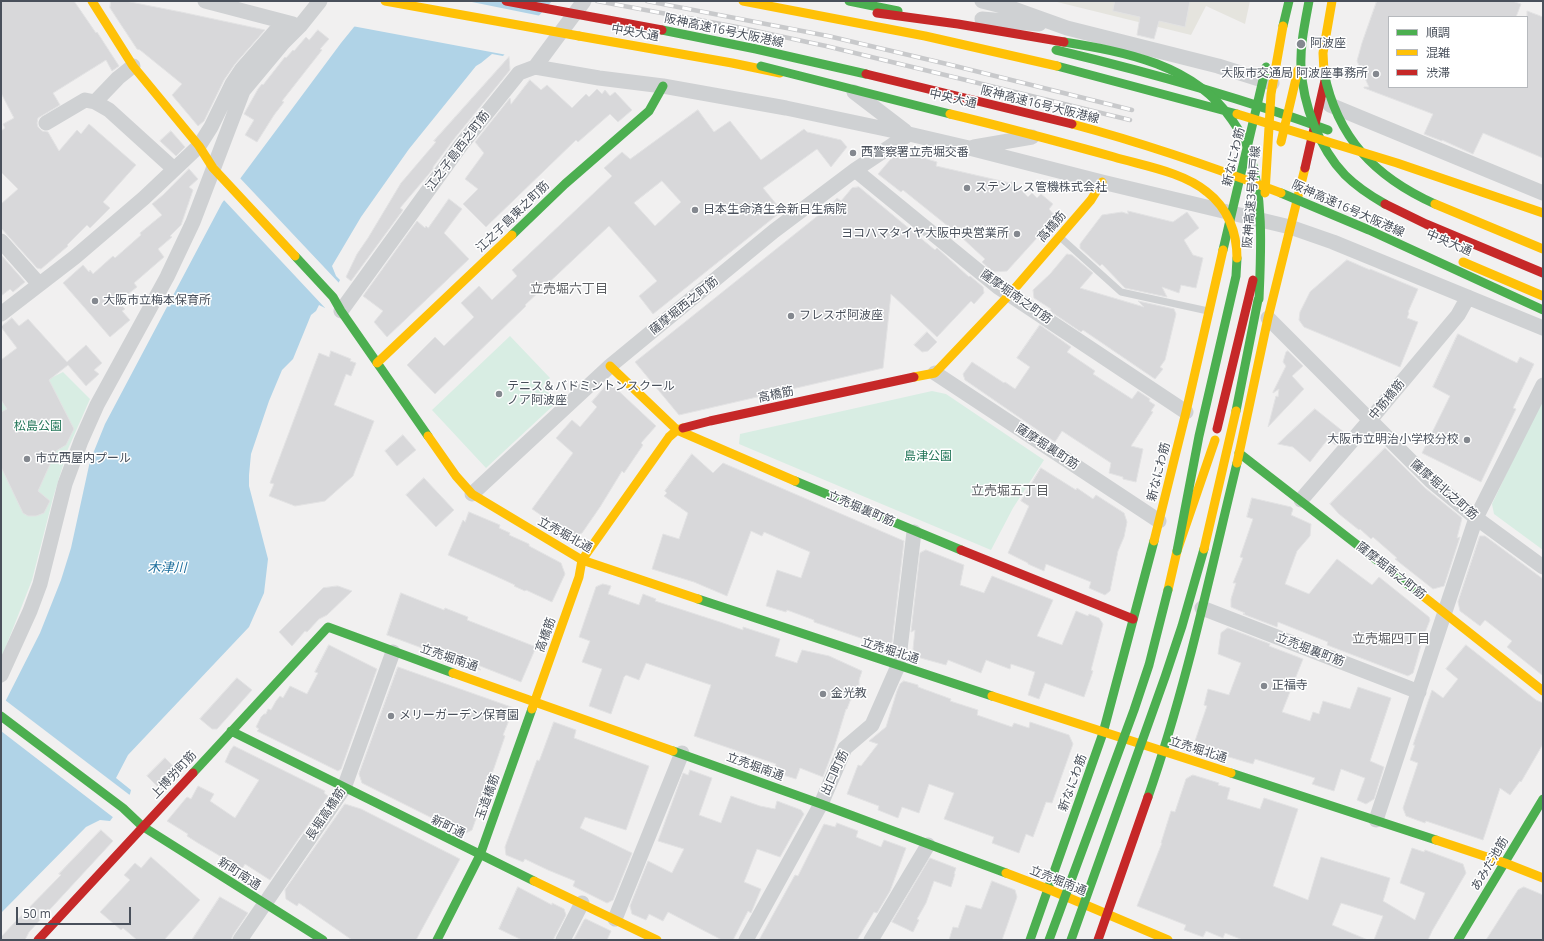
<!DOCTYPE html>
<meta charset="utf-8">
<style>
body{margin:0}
#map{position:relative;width:1544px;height:941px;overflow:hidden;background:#f1f0f0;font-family:"Open Sans","Noto Sans JP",sans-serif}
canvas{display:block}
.frame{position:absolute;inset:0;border:2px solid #49505b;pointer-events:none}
.legend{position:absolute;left:1388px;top:16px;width:140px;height:72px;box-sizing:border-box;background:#fff;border:1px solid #b6b9bd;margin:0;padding:5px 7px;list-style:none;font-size:12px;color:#49505b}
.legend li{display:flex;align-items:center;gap:8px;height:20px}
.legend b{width:20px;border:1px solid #b6b9bd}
.scale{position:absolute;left:16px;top:907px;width:115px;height:18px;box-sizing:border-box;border:2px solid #49505b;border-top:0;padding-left:5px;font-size:12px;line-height:14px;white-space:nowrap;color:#49505b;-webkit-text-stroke:3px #fff;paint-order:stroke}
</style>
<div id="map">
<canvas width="1544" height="941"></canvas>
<div class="frame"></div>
<ul class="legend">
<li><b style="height:5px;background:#4caf50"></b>順調</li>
<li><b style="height:5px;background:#ffc107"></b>混雑</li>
<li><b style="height:5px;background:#c62828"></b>渋滞</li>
</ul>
<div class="scale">50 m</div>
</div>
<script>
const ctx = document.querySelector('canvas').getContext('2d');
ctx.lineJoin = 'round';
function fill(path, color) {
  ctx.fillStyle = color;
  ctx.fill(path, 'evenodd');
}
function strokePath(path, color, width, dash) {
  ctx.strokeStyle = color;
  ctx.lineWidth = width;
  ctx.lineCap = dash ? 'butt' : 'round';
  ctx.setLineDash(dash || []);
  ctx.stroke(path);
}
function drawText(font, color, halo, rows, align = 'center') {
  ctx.font = font + ' "Open Sans","Noto Sans JP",sans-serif';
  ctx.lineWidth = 3;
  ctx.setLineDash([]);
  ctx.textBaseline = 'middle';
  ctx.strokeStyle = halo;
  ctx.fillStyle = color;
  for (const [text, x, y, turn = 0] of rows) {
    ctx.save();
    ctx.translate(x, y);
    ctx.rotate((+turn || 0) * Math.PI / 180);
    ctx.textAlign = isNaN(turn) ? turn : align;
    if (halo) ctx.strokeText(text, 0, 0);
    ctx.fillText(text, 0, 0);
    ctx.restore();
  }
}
fill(new Path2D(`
 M1053 1H1250L1245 24 1206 6 1191 35Z`), '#e5e4de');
fill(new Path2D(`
 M510 336 550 378 542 386 557 402 486 468 432 410Z
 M63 372 90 399 68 449 53 498 32 580 1 659V403Z
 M932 391 946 394 1044 460 1013 508 991 550 739 444 740 434Z
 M1541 401 1543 402V550L1494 514 1492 504Z`), '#d8ede3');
fill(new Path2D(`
 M375 1H552L503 56 492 54 481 63 476 66 409 149 361 217 332 266 336 276 340 280 325 308 319 305 316 311 311 315 293 359 282 370 269 401 251 454 249 475V486L268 559 264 593 249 627 128 755 116 778 131 790 130 794 110 821 100 820 86 827 1 913V710L40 633 61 580 71 548 90 461 105 424 222 203 341 43Z`), '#b0d3e7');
fill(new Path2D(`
 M372 1H467L541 16 507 55 352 26Z
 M239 177 340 284 326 309 223 199Z
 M5 700 131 796 114 818 1 731V706Z`), '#f1f0f0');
const building = new Path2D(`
 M1 1H74L96 33 97 32 119 66 112 71 106 60 53 93 60 105 38 118 37 123 38 127 42 131 48 132 59 151 77 130 81 134 89 124 136 165 103 202 110 208 90 228 87 225 67 245 68 246 41 269 37 268 1 228V204L18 189 1 172V131L5 128 3 124 14 118 1 93Z
 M111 1H125L181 12 265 30 235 64 224 80 204 121 198 126 172 95 182 84 140 50 137 49 110 8Z
 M1115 1H1190L1185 27 1159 21 1154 39 1137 35 1140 17 1113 11Z
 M1377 1H1512L1521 4 1516 17H1389V87H1527V11L1543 17V158L1483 133 1473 154 1442 140V141L1424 134 1433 114 1364 88V87H1369L1357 61 1362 43Z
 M318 30 329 39 320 49 322 50 282 101 284 102 274 115 257 142 245 135 254 120 244 114 258 89 262 84 263 85 285 57 286 58 293 50 294 51 306 37 309 40Z
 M509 57 510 70 454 139 433 167V169L400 208 403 210 351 281 346 277 357 254 368 238 401 183 436 142 434 141Z
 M530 80 541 90 547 85 572 108 586 94 589 97 597 89 602 94 605 90 610 96 615 92 632 110 618 122 610 114 578 142 576 140 486 227 463 204 478 189 465 179 484 153 475 142 510 98 511 104Z
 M698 110 714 132 730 121 761 160 804 129 807 132 841 140 847 147 831 167 817 149 763 188 782 211 653 314 639 296 657 281 609 226 525 305 526 306 435 394 407 365 435 337 444 346 474 317 461 303 479 286 492 300 517 276 512 270 612 176 604 168 622 152 630 159ZM662 181 681 202 655 226 634 203Z
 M171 131 185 147 176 156 160 141Z
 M903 152 937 162 936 166 1010 183 1012 181 1028 197 1032 193 1037 198 1041 194 1053 204 1049 209 1056 217 1007 271 993 272 982 262 985 259 959 235 903 190 901 192 878 174 890 160Z
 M189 169 198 179 189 187 193 190 181 225 170 236 172 237 158 249 164 257 134 283 137 287 118 302 125 309 122 311 130 320 110 337 63 283 83 265 89 272 90 270 93 274 113 256 115 258 141 235 140 233 162 215 152 204 163 195Z
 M859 187 935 250 937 248 969 277 970 276 983 287 984 293 974 304 971 301 937 337 891 294 883 368 679 415 635 362 830 206 837 198 841 201 852 188Z
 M449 199 462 209 444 233 469 259 387 337 374 322 383 311 363 296 417 221 425 228 426 226 428 228Z
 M1128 211 1173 222 1187 212 1199 228 1184 240 1193 255 1203 258 1196 288 1181 285 1179 293 1162 287 1167 297 1125 288 1102 264 1100 266 1080 248V244L1102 215 1122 212 1128 214Z
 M1067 254 1072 255 1093 273 1080 288 1144 307 1138 301 1174 309 1176 314 1165 360 1160 367 1163 369 1155 379 1083 330 1081 332 1050 311 1051 309 1034 298 1033 290 1050 274Z
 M2 256 25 282 13 292 10 289 1 296Z
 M1347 260 1370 270V269L1418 289 1408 312 1409 313 1407 318 1418 322 1400 367 1304 327 1299 320 1300 312 1310 292Z
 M12 318 19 326 28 319 67 362 86 345 102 363 94 370 99 374 86 386 68 365 49 380 74 429 66 445 56 451 38 491 50 501 44 513 36 516H28L23 513 1 467V412L7 409 1 400V360L17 348 1 327Z
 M1040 325 1071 347 1067 352 1095 371 1093 374 1132 399 1138 391 1150 399 1149 401 1155 405 1151 411 1153 412 1131 446 1143 449 1136 482 1123 479V477L1109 473 1111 463 1062 431 1055 442 965 380 963 374 972 362 1004 383 1005 382 1015 389 1030 367 1017 358Z
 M927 332 937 342 928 351 922 352 914 345Z
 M1458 334 1517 363 1520 357 1534 364 1513 408 1516 409 1481 482 1422 453 1450 396 1433 387Z
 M331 351 351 359 350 361 356 363 351 376 346 374 334 405 374 421 353 476 325 501 295 506 269 496 274 484 270 483 319 353 329 357Z
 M1288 351 1303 366 1292 376 1304 389 1268 427 1276 396 1278 397 1279 389 1273 393V392L1286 366 1283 362 1286 352Z
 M609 382 656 426 641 443 643 445 624 473 622 471 600 507 582 533 573 537 532 509 573 453 556 438 572 420 580 427 597 407 592 402Z
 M1315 409 1345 433 1335 445 1328 439 1310 462 1293 447 1278 444Z
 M403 435 416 450 397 466 385 451Z
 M1385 448 1425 488 1462 518 1457 538 1460 537 1444 586 1433 589 1395 559 1397 558 1373 537 1371 539 1360 529 1359 530 1339 514 1330 504Z
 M692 454 713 473 723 463 904 541 892 642 884 646 814 622V620L787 610 786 612 766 606 777 570 801 578 810 552 764 532 762 536 751 531 727 596 694 582 652 569 663 534 679 539 688 513 664 496 667 493 665 491Z
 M1041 468 1076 490 1077 488 1093 499 1096 495 1124 513 1127 522 1124 537 1118 551 1110 591 1105 595 1089 588 1091 582 1046 564 1044 571 1028 564V563L1008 553 1029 506 1021 501Z
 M424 478 454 510 436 527 406 495Z
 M1252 498 1291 507 1293 509 1291 515 1311 524 1310 536 1297 551 1285 584 1309 594 1337 559 1372 585 1379 577 1429 617 1430 620 1424 635 1413 673 1408 676 1327 645 1328 642 1278 622 1277 627 1243 614 1245 613 1231 607V599L1236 583H1233L1243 558 1240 557 1253 519 1247 517Z
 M469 512 500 525 499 528 510 533 509 535 529 544V546L561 563 565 574 552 602 526 590 525 591 514 586 515 585 491 574 448 555 463 520 465 522Z
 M1480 536H1485L1543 579 1542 675 1507 647 1512 641 1485 620 1480 626 1460 611 1458 602Z
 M926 550 964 565 960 585 984 593 992 576 1053 600 1037 636 1062 645 1076 611 1088 616 1089 614 1099 618 1103 624 1091 670 1093 671 1084 697 1045 683 1039 699 1028 695 1035 672 1011 664 1010 669 986 660 981 673 948 660 946 665 917 657 913 649 915 630 911 632 920 553Z
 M603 584 611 586 608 594 639 605 643 594 656 599 655 601 723 623 743 630V627L780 639 775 656 797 663 802 650 829 656 862 671 859 680V691L857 695 850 701 847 709H846L834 748 823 777 800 768 796 779 773 772 776 764 694 736 711 685 646 663 639 680 626 675 624 677 611 714 589 706 602 669 582 662 590 641 579 637 596 587Z
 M338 586 352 591 327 615 319 619 307 632 305 631 292 646 279 632 323 588Z
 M401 593 444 610 445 608 468 617 467 620 536 647 521 682 475 664 481 670 387 635Z
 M1228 628 1270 644 1269 646 1303 659 1282 712 1310 721 1313 712 1319 714 1323 701 1350 709 1358 687 1391 698 1370 761 1384 767 1374 799 1366 804 1357 800 1365 778 1341 769 1334 791 1312 784 1315 778 1255 759 1253 764 1229 757 1200 747 1195 741 1207 706 1204 705 1208 689 1229 695 1241 663 1218 654 1221 633Z
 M329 645 377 669 341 769 338 771 257 731 259 729 256 727 261 717 264 714H266L268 709 271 710 276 701 280 696 283 698 290 686 307 694 318 673 315 672Z
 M1466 645 1536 700 1543 703V744L1521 782 1520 781 1510 795 1500 788 1483 840 1426 821 1425 823 1406 816 1403 808 1418 763 1410 760 1415 745H1413L1432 690 1443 698 1458 679 1446 669Z
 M398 667 514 708 503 735 505 736 494 768 472 830 464 834 362 783 359 774Z
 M237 678 252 690 217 729H212L200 719Z
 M904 681 918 685V687L951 699 950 701 978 710 977 715 1012 727 1014 723 1029 728 1030 722 1069 735 1073 744 1052 803 1046 802 1033 837 1026 834 1019 853 992 843 994 837 944 819 954 793 929 784 919 813 902 807 898 818 878 810 879 806 847 794 858 765 861 766 878 744 869 741 886 727 897 691 900 684Z
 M554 722 576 730 574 738 649 766 626 830 585 817 580 828 632 853 613 900 607 903 573 886 575 881 548 870 525 859 523 862 506 855 505 847 537 760 539 761Z
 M234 746 325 791 324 793 328 796 270 880 245 864 242 869 198 843 187 836 188 834 167 821 187 797 191 799 198 786 214 794 210 801 235 818 259 780 225 762 230 751Z
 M165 758 178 771 161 790 147 776Z
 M690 770 712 778 699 815 721 823 731 796 760 806 775 809 777 801 801 810 804 814 780 857 757 849 744 882 761 889 751 913 748 911 733 940H722L668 912 663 921 649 914 646 920 632 914 630 906 648 861 672 873 684 849 658 841 683 773 688 775Z
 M1193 775 1219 783 1218 785 1230 788 1227 799 1260 809 1264 798 1298 809 1273 886 1308 900 1321 857 1390 878 1383 901 1415 920 1425 893 1400 883 1412 848 1424 852 1425 850 1463 864 1466 873 1432 931 1428 940H1374L1383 916 1341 903 1332 925 1368 940H1243L1225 933 1223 938 1206 931 1203 937 1184 930 1186 925 1137 906 1162 843H1161L1171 811 1175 812 1186 779Z
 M345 804 361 809 460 859 416 940H352L299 903 297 906 286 899 285 890Z
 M837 823 858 831 856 837 881 847 884 840 906 848 890 891 877 913 874 912 857 940H759L795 875 798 876 824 824 835 827Z
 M101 830 113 841 29 932 26 938 24 940H1V937L16 921 61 875 59 874Z
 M151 857 200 900 164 940H137L123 928 121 930 100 912 130 880 124 875 135 863 141 868Z
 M930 858 956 868 954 874H955L951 887 934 881 926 903 917 919 919 920 913 932 892 922Z
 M992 881 1015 890 1017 897 1002 940H949L953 927 958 928 966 905 981 909Z
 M518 887 552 905V903L564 909 566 915 553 940H522L499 929Z
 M1524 887 1543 895V940H1486L1518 890Z
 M220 897 248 913 233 935 231 940H192Z
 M586 919 611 931 607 940 574 939 584 920Z`);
fill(building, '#d8d8da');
strokePath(building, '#e2e2e3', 1);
strokePath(new Path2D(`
 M1061 238 1121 292 1208 311`), '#cfd1d3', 7);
strokePath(new Path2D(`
 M205 1 293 24
 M982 1 1014 9 1067 28 1218 66 1272 83
 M982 19 1039 24
 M133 66 118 78 95 102 109 110 174 169
 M535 67 599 78 663 86 786 108 909 134 969 148 1102 182 1290 227 1333 242 1543 328
 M854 92 905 131
 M1330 105 1543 193
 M46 123 85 100 95 102
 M974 147 1032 137
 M855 170 998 287 1186 412
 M1 241 39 284
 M341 311 461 145 519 73 535 67 584 1
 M1 314 75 257 144 198 199 146 211 127 232 84 242 69 279 27 300 26
 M1268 318 1431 481 1476 518 1543 567
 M935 373 1159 521
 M472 494 610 366 774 231 855 170 909 134
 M1301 500 1370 420 1458 315 1468 297
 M1202 608 1419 692
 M1 675 30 611 40 584 65 484 81 441 97 405 167 277 193 222 243 91 283 43 300 26 320 1
 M1376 820 1476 518 1543 385
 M615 919 682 753
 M240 940 344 788 393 652
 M563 940 582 903
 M746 940 821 804 845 748 872 725 898 666 914 532
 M871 940 928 845`), '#cfd1d3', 15);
strokePath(new Path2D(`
 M849 1 898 11
 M1283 26 1289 1
 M1056 50C1148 72 1239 97 1328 130
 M512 235 565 184 649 111 663 86
 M1223 250 1266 67
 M295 256 333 297 341 311 428 436
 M1236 411 1258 300
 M1239 453 1423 596
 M795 481 961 550
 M698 599 992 696
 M1 716 123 808 142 826 323 940
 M231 731 534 881
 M673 751 821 804 1006 873
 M193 773 328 627 453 673
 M1231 773 1436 840
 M1148 797C1186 688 1210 574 1237 463
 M437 940 480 855 532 709
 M1030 940 1103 733 1154 541
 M1458 940 1543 799`), '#4caf50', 9);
strokePath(new Path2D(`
 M92 1 133 66 199 146 213 168 295 256
 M579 36 732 63 780 73
 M1324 72 1323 53 1332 1
 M1463 262 1543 296
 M377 363 512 235
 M610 366 677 430 795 481
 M914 377 935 373 1010 294 1091 200 1102 182
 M428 436 456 476 472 494 582 560 698 599
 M1237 463 1268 318 1305 168
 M1154 541 1186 412 1223 250
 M1168 590 1177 551 1215 440
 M1423 596 1543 691
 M453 673 673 751
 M992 696 1231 773
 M532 709 579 577 582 560 669 437 677 430 683 428
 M1436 840 1505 863 1543 878
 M1006 873 1048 889 1168 940
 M534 881 657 940`), '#ffc107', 9);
strokePath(new Path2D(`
 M1305 168 1326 76
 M683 428 710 421 914 377
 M961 550 1133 619
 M38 940 193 773
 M1098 940 1148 797`), '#c62828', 9);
const rail = new Path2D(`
 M597 1 737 27 826 46 1130 120
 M647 1 828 36 947 64 1132 110`);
strokePath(rail, '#c8c9cb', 4.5);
strokePath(rail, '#fff', 3, [9]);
strokePath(new Path2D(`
 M1309 1C1305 23 1300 45 1301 67 1303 105 1319 148 1345 175 1357 187 1371 196 1385 204
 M662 30 756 49 866 74
 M1064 42C1125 52 1194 64 1232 120 1239 130 1245 140 1249 151 1264 198 1261 251 1259 299
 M761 66 950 114
 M1057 66 1237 114
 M1324 72C1337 138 1375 177 1435 204
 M1281 193 1369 230 1543 310
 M1177 551 1199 436 1236 276 1237 258
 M1049 940 1134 710 1149 665 1168 590
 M1071 940 1165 677 1182 626 1204 549`), '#4caf50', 9);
strokePath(new Path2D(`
 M385 1 579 36
 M743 1 925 36 1057 66
 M950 114C1005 127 1060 142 1114 157 1144 166 1183 172 1207 192 1228 208 1237 233 1237 258
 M1237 114 1397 163 1543 213
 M1072 124C1143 143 1213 167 1281 193
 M1281 142 1298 70
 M1265 193 1271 94 1283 26
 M1435 204 1543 249
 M1204 549 1236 411`), '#ffc107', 9);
strokePath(new Path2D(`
 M506 1 662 30
 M877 13 958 24 1064 42
 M866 74 1072 124
 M1385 204 1426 224 1543 273
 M1217 429 1253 280`), '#c62828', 9);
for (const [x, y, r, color] of [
 [1301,44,5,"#84888f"],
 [1376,74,4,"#84888f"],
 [853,153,4,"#84888f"],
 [967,188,4,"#84888f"],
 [695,210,4,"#84888f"],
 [1017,234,4,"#84888f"],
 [95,301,4,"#84888f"],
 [791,316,4,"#84888f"],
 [499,394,4,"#84888f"],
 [1467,440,4,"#84888f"],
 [27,459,4,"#84888f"],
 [1264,686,4,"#84888f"],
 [823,694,4,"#84888f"],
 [391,716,4,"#84888f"]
]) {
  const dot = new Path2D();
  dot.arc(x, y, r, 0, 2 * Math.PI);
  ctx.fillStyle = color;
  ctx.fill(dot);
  strokePath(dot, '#fff', 1.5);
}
drawText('12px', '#49505b', '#fff', [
 ["阪神高速16号大阪港線",724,31,12],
 ["中央大通",635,33,10],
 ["中央大通",953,99,13],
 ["阪神高速16号大阪港線",1040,105,14],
 ["江之子島西之町筋",458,151,-53],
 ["新なにわ筋",1234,157,-77],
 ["阪神高速3号神戸線",1252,197,-85],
 ["阪神高速16号大阪港線",1348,209,24],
 ["江之子島東之町筋",513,217,-44],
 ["高橋筋",1052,227,-49],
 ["中央大通",1449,243,23],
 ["薩摩堀南之町筋",1016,297,35],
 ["薩摩堀西之町筋",684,306,-39],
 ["高橋筋",776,395,-12],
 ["中筋橋筋",1387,400,-50],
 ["薩摩堀裏町筋",1047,447,33],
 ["新なにわ筋",1159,472,-76],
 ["薩摩堀北之町筋",1444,490,41],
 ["立売堀裏町筋",861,509,23],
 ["立売堀北通",565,535,29],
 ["薩摩堀南之町筋",1391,571,38],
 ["高橋筋",546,635,-70],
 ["立売堀裏町筋",1310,650,21],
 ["立売堀北通",890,651,18],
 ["立売堀南通",449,658,19],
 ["立売堀北通",1198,750,18],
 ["立売堀南通",755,767,20],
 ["出口町筋",835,773,-65],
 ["上博労町筋",174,775,-47],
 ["新なにわ筋",1073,783,-70],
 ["玉造橋筋",488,797,-70],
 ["長堀高橋筋",326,814,-56],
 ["新町通",448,827,26],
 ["あみだ池筋",1490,864,-59],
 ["新町南通",239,874,33],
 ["立売堀南通",1058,881,22]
]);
drawText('12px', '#49505b', '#fff', [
 ["阿波座",1310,44],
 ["大阪市交通局 阿波座事務所",1368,74,"right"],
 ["西警察署立売堀交番",861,153],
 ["ステンレス管機株式会社",975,188],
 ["日本生命済生会新日生病院",703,210],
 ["ヨコハマタイヤ大阪中央営業所",1009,234,"right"],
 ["大阪市立梅本保育所",103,301],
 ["フレスポ阿波座",799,316],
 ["テニス＆バドミントンスクール",507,387],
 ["ノア阿波座",507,401],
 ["大阪市立明治小学校分校",1459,440,"right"],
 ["市立西屋内プール",35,459],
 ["正福寺",1272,686],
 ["金光教",831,694],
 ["メリーガーデン保育園",399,716]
], 'left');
drawText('12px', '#217558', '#fff', [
 ["松島公園",38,427],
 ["島津公園",928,457]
]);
drawText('13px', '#5d5f63', '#fff', [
 ["立売堀六丁目",569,289],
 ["立売堀五丁目",1010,491],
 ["立売堀四丁目",1391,639]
]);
drawText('italic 13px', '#1b6d9c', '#fff', [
 ["木津川",167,568]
]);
</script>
